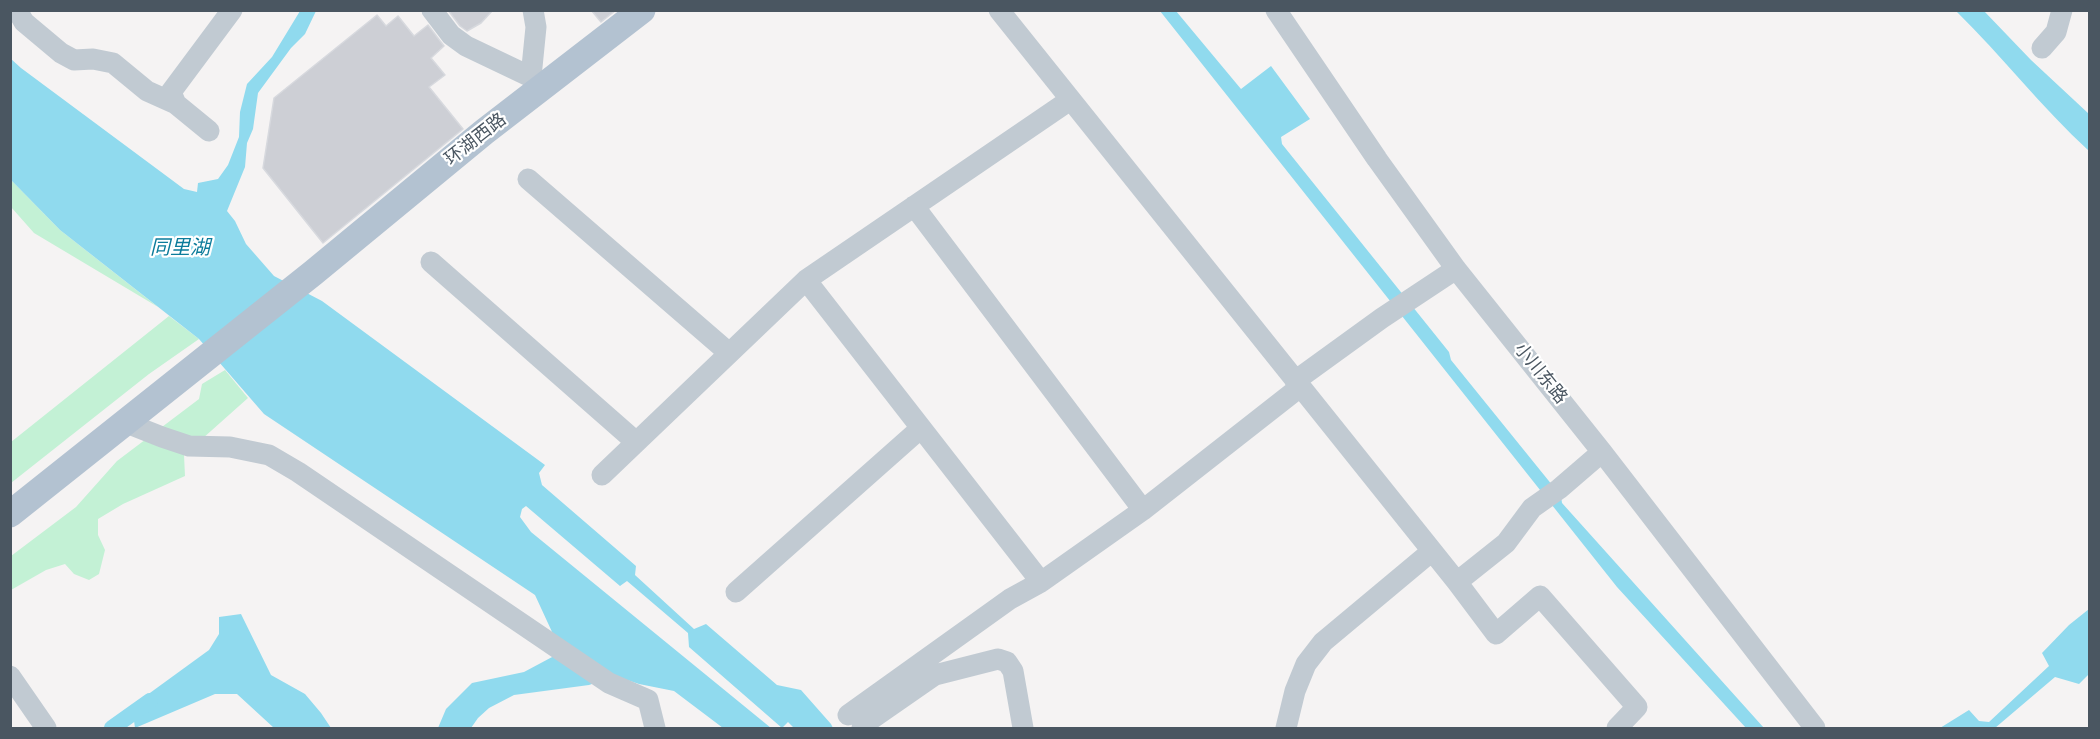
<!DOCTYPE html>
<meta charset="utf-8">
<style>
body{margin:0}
#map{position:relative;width:2100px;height:739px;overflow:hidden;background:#f5f3f3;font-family:"Roboto Condensed",sans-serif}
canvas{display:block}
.frame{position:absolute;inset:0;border:12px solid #4a5661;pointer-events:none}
</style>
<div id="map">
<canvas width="2100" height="739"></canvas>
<div class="frame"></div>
</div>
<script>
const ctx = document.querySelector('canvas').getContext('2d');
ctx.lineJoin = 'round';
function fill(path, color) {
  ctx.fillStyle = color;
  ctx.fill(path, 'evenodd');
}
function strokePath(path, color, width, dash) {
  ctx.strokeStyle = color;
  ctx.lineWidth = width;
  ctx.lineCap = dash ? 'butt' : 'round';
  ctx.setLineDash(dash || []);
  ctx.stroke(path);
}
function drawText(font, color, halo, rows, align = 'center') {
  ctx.font = font + ' "Roboto Condensed","Noto Sans SC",sans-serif';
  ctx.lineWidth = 4.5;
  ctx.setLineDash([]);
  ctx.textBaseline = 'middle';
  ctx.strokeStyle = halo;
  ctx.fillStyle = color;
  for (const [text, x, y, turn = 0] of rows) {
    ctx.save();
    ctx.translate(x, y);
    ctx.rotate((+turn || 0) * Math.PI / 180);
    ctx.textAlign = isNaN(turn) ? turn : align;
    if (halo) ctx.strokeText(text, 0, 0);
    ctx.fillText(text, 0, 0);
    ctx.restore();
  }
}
fill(new Path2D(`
 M11 180 60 230 158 307 34 233 11 207Z
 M169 316 199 339 149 374 11 483V442Z
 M225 370 248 398 184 455 185 476 123 504 98 519V535L105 550 99 574 89 580 74 574 65 564 46 570 11 590V556L76 507 117 461 199 399 202 384Z`), '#c3f1d5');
fill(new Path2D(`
 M300 11H316L305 34 291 48 258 93 253 129 247 143 245 167 227 211 235 221 246 244 274 276 322 301 545 465 539 473 542 485 636 566 635 575 694 629 706 624 777 685 801 690 831 724 833 728H794L788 722 782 728 689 647 688 633 627 581 620 586 526 506 522 509 520 517 531 532 771 728H723L674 691 639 684 615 676 589 685 514 695 489 708 478 718 471 728H438L446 709 472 683 524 672 554 656 553 634 535 595 264 414 199 339 60 230 11 180 10 58 21 68 184 189 197 192 198 183 218 179 228 165 239 137 240 112 247 84 272 57Z
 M1160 11H1176L1241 89 1271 66 1310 119 1281 137 1282 144 1449 352 1451 360 1561 496 1562 503 1764 728H1746L1617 587Z
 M1956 11H1984L2031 60 2089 114V151C2042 108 2002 56 1956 11Z
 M2089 609V674L2079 684 2055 677 1995 728H1940L1969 710 1979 721 1989 722 2049 666 2042 653 2069 625Z
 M241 614 271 675 305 694 321 713 331 728H274L237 694H215L135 728 132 706 209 650 219 634V617Z`), '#90daee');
strokePath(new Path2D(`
 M112 728 150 701`), '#90daee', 16);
const building = new Path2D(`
 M448 10H493L481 23 467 31 460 26Z
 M591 10H616L601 22Z
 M377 15 386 26 398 16 414 36 428 25 444 46 431 58 445 75 429 87 463 129 323 243 263 168 274 98Z`);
fill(building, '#cdcfd5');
strokePath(building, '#d7d9de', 1.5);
strokePath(new Path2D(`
 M17 10 24 22 61 53 74 60 93 59 113 63 147 91 176 104
 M432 10 451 35 466 46 531 77 541 90
 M999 10 1457 582 1496 634 1540 596 1637 707 1617 728
 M1276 10 1377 159 1456 269 1602 452 1815 728
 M2042 48 2056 32 2062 10
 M531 77 536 27 533 10
 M209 131 176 104 171 92 232 10
 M528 179 729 353
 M914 206 1143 510
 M431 262 636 442
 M806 280 1041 582
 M1295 381 1382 318 1456 269
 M124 422 162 437 189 446 230 447 269 455 298 472 609 683 648 700 655 728
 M602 475 806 280 1070 100
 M1457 582 1506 543 1532 508 1559 489 1602 452
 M736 592 921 428
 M10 676 46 728
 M848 715 1010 599 1041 582 1143 510 1300 387
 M862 728 863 725 935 675 998 659 1007 662 1013 671 1023 728
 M1286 728 1295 691 1306 664 1323 642 1432 551`), '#c1cad2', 21);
strokePath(new Path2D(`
 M10 514 313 273 484 132 642 10`), '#b3c2d1', 27);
drawText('18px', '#4a5661', '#fff', [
 ["环湖西路",476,140,-38],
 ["小川东路",1540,374,51]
]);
drawText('italic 20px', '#0c7c9b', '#fff', [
 ["同里湖",180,249]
]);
</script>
